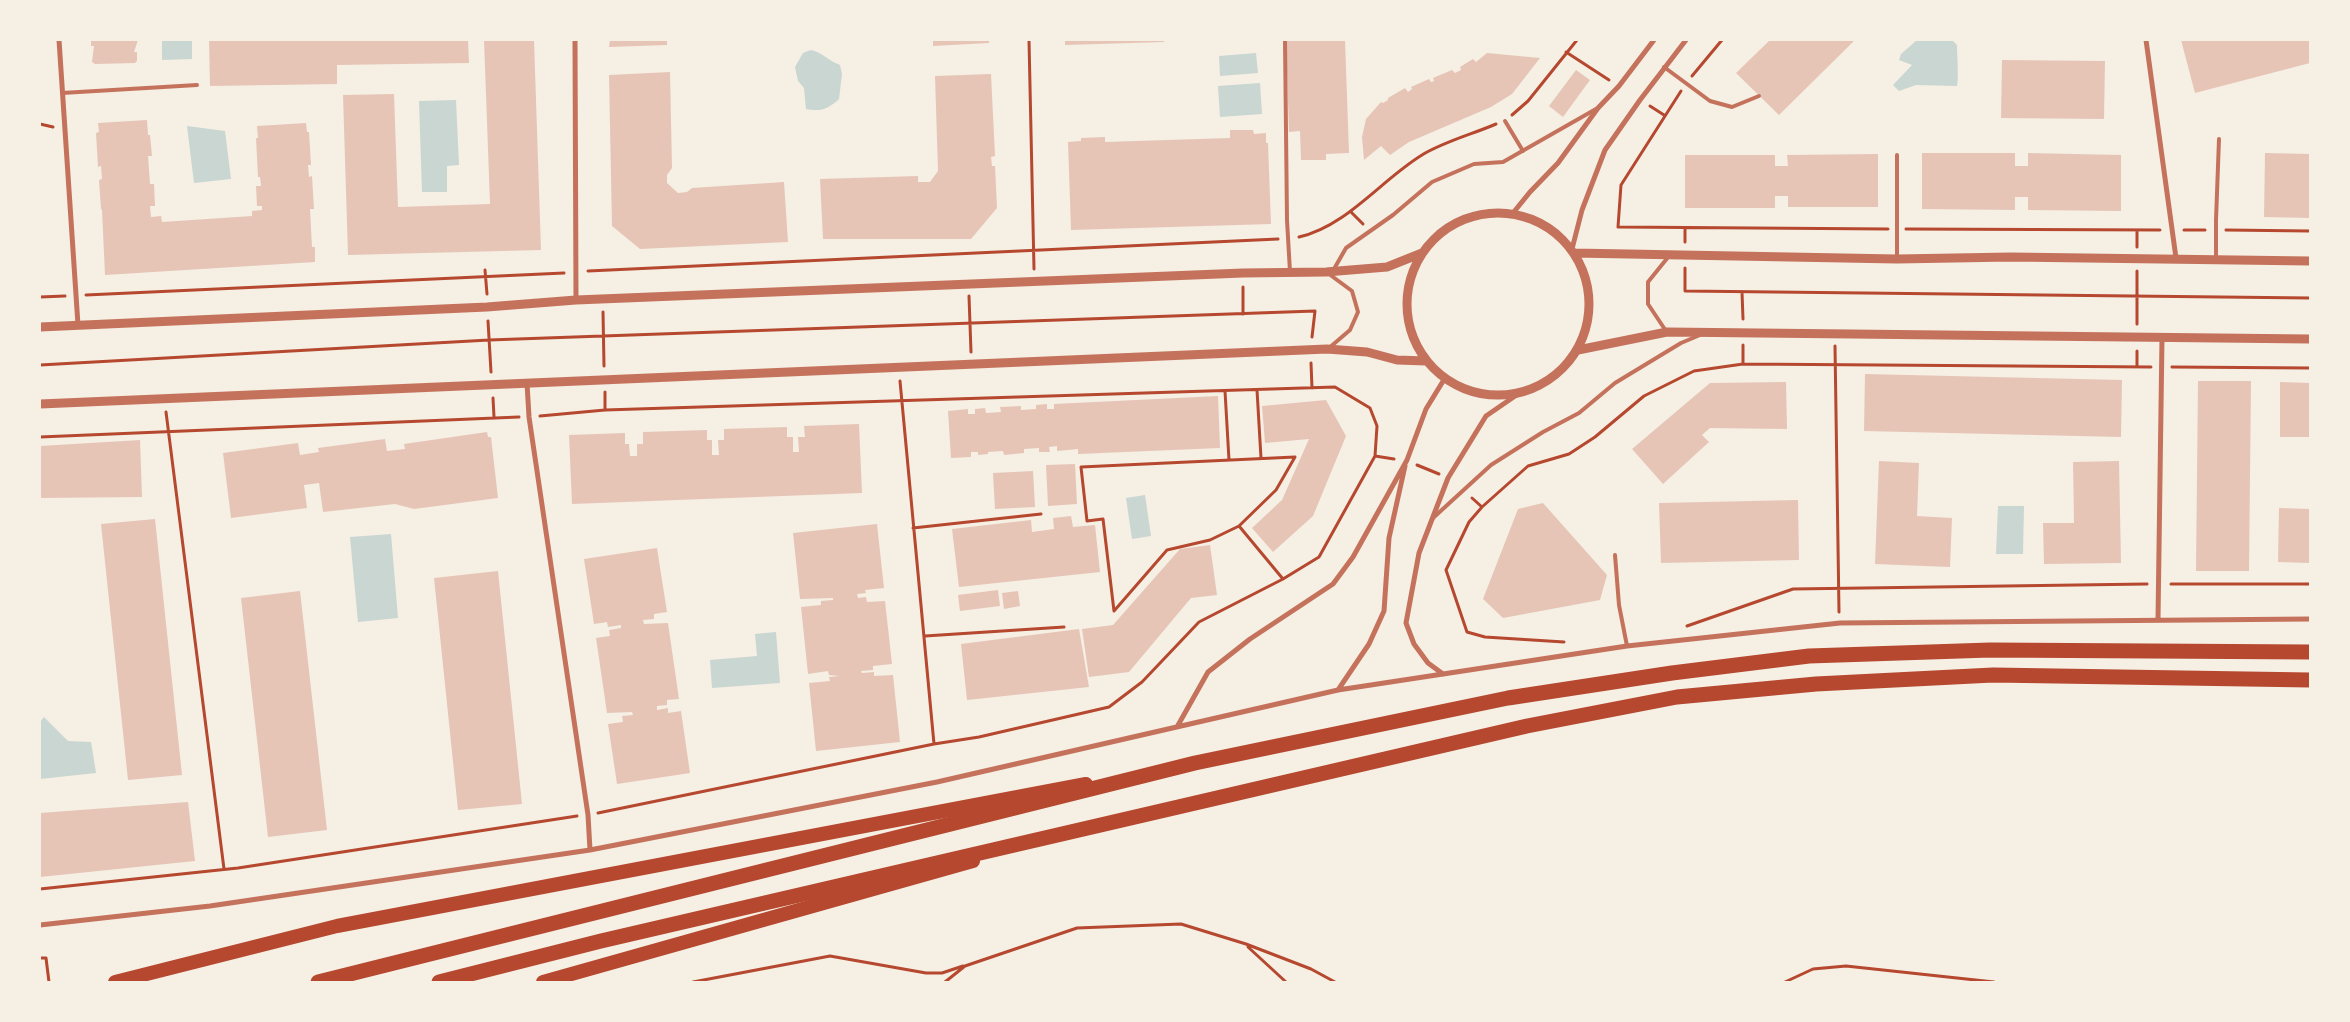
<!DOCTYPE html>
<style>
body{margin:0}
#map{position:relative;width:2350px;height:1022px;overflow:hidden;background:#f6efe4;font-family:"DM Sans",sans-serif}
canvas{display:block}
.frame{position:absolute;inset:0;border:41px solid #f6efe4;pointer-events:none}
</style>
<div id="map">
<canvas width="2350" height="1022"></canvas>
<div class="frame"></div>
</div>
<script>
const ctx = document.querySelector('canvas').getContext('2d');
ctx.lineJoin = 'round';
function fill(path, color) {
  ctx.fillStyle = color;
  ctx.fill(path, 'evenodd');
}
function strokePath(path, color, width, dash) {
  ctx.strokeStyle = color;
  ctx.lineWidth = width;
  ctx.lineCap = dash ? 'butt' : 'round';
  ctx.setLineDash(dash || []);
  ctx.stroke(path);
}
fill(new Path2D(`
 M162 40H192V59L162 60Z
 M1917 40H1952L1957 45C1957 56 1959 78 1957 86L1916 85 1899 91 1893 85 1912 65 1899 60 1901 54Z
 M811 50C823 53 829 61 840 65L842 74 839 99C828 109 821 112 806 109L804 88 798 81 795 67 803 53Z
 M1256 53 1258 73 1220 76 1219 56Z
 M1260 83 1262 114 1220 117 1218 86Z
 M456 100 459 165 447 166V192H422L419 101Z
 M187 126 225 131 231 179 194 183Z
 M1145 495 1151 536 1132 539 1126 498Z
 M1998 506H2024L2023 554H1996Z
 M391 534 398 618 358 622 350 537Z
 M776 632 780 683 712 688 710 660 757 656 755 634Z
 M44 717 68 741 91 742 96 773 40 779V722Z`), '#c9d6d2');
fill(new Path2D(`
 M91 40H138L134 52H137V61L135 63 95 64 92 62 94 46H91Z
 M209 40H468L469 63 337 65V84L210 86Z
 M484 40H534L541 250 348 255 343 95 394 94 398 207 490 204Z
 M610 40H667V45L609 47Z
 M933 40H989V43L933 46Z
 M1065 40H1164V42L1065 45Z
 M1286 40H1345L1349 153 1326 154V160H1301L1300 131 1289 132Z
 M1770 40H1855L1779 115 1736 73Z
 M2181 40H2310V63L2195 93Z
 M1487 53 1540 58 1512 94 1491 107 1409 142 1390 155 1381 146 1364 160 1362 137 1366 119 1381 102 1383 103 1388 100V98L1405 88 1408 92 1412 89 1411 87 1429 79 1431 82 1434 81 1433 78 1452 70 1455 73 1461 70 1460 67 1473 59 1476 62Z
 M2002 60 2105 61 2104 119 2001 118Z
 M1576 70 1590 80 1563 117 1549 106Z
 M670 72 672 168 667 175V183L678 193 687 192 692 188 784 182 788 242 640 249 612 226 609 75Z
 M991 74 995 156 991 157 992 166H995L997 208 971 239H823L820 179 918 176V182H930L938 171 935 76Z
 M147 120 148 135H150L152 156H148L150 184H154L155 206H150L151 217 161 216 162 222 252 216V211L262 210V206H257L256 186H261L260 177H258L256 138H258L257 126 306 123 307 132H309L311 165H308L309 177 312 176 314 209H310L312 247H315V262L105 275 102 210 101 209 99 180 102 179 101 166 98 167 96 133 99 132 98 123Z
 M1230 130H1253L1254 134 1266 133V143H1268L1271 224 1071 230 1068 142 1081 141V138L1105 137V142L1230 138Z
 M1922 153H2015V166H2028V153L2121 155V211L2028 210V197H2015V210L1922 209Z
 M2265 153 2310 154V218L2264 217Z
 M1878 154V207H1788V196H1775V208H1685V155H1775V166H1788L1787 155Z
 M1865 374 2122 380 2121 437 1864 431Z
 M2198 381H2251L2249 571H2196Z
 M1786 382 1787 429 1710 428 1702 435 1709 442 1663 484 1632 449 1710 383Z
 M2280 382 2310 383V437H2280Z
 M1218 396 1220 448 1078 454V449L1057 451V446L1049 447 1050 452H1039V448L1024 449V453L1004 455 1003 451 988 452V454L978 455V452H971V457L951 458 948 411 968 409V414H975V409L985 408 986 413 1001 412 1000 407 1021 406V410L1036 409V405L1047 404V409H1054V404Z
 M1326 400 1346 436 1313 516 1273 552 1252 528 1282 500 1309 439 1265 443 1262 406Z
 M859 424 862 493 572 504 569 435 625 433V444H629L630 456H637V444H643V432L707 430V440H712V455H719L718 440H724V429L787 427V437H793V452H799L798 437H805L804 426Z
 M487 432 488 437H491L498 498 414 509 395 504 323 512 319 483 304 485 307 508 231 518 223 453 298 443 300 455 319 452 318 448 385 439 387 451 405 449 404 444Z
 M140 440 142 497 40 498V446Z
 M1879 461 1919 463 1917 516 1952 518 1950 567 1875 564Z
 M2119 461 2121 563 2044 564 2043 523H2074L2073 462Z
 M1075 464 1077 504 1048 506 1046 465Z
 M1033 471 1035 507 995 509 993 473Z
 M1798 500 1799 560 1661 563 1659 503Z
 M1543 503 1607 575 1600 600 1503 618 1483 599 1518 509Z
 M2279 508 2310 509V563L2278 562Z
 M1071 516 1073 527 1095 525 1100 572 959 587 952 529 1031 520 1032 532 1054 529 1053 518Z
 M155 519 182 775 128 780 101 524Z
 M877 524 884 588 865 590 866 593 857 594 858 598 866 597 867 602 885 601 892 664 873 666V670L861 671 862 673 874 672V676L893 675 900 742 816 751 809 683 830 681 829 677 840 676 829 675 828 671 808 674 801 607 821 605V601L833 600V598L800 599 793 533Z
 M1210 545 1217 595 1191 598 1129 672 1089 677 1082 629 1113 625 1180 549Z
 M657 548 667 612 654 614V619L643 620 644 624 668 623 679 699 667 700V705L657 706V710L668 708V713L681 711 690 773 617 784 608 724 623 722 622 716 633 715 632 712 607 713 596 638 610 636 609 630 621 628V625L608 627 607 622 594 624 584 559Z
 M498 571 522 804 458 810 434 578Z
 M998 590 1000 606 960 611 958 595Z
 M300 591 327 830 268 837 241 598Z
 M1018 591 1020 606 1004 609 1002 593Z
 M1079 629 1089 687 967 700 961 644Z
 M188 802 195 861 40 877V813Z`), '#e6c5b7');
strokePath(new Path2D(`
 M1029 40 1034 269
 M1566 52 1609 80
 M1692 76 1722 40
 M1681 91 1621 185 1618 227 1888 229
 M1650 106 1664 115
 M1512 115 1528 101 1577 40
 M40 124 53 127
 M1351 212 1363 224
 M1685 228V242
 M1906 229 2160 230
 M2184 230H2205
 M2226 230 2310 231
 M1299 237C1347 226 1381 180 1422 155 1443 142 1473 134 1496 124
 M2137 247V230
 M1685 268V291L2310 298
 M485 270 487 294
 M588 271 1278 239
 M1742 292 1743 319
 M86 295 564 273
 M969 296 971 352
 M40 297 65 296
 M603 312 604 366
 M1243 314V287
 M488 321 491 372
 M2137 324V271
 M1743 345V364
 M1835 346 1839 612
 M1311 363 1312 388
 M40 365 489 340 1315 311 1312 337
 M2137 365V351
 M2172 367 2310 368
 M900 381 934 744
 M1257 390 1261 458
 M1225 391 1229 460
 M605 392V410
 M493 398 494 417
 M166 412 224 869
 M540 416 605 410 1335 387 1370 408 1377 426 1375 456 1319 557 1283 579 1199 622 1142 682 1109 707 979 737 934 744 598 813
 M40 437 519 417
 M1375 456 1394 459
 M1295 457 1276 490 1239 526 1210 540 1167 550 1114 611 1103 519 1087 521 1081 467Z
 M1417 465 1439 474
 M1472 498 1482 507
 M1239 526 1283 579
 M913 528 1041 514
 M2171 584H2310
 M1687 626 1793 589 2147 584
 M925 636 1064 627
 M1564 642 1485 637 1467 632 1446 570 1469 522 1482 507 1528 466 1569 454 1595 437 1644 396 1694 371 1743 364 2151 367
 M40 889 238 868 577 816
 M1248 947 1286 982
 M40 958H46L49 982
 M693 982 830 956 926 973H942L963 966
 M945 982 965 966 1077 928 1181 924 1246 944 1311 969 1335 982
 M1785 982 1813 969 1846 966 1994 982`), '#b5482f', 3);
strokePath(new Path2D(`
 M1285 40 1287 220 1290 272
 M1664 67 1710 101 1732 107 1759 96
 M62 93 197 85
 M1505 121 1523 151
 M1897 155V259
 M2216 259V220L2219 139
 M1334 269 1346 248 1393 215 1432 182 1474 164 1503 162 1596 109
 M1329 274 1352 291 1358 312 1350 330 1329 348
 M1666 331 1648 304V282L1669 256
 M1433 518 1491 465 1543 432 1579 413 1615 383 1681 343 1700 335
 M1615 555 1619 605 1627 646`), '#c5725c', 4);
strokePath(new Path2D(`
 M59 40 78 325
 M575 40 576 300
 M2146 40 2176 258
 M1513 213 1530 192 1558 163 1598 108 1619 86 1654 40
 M1572 249 1582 210 1605 150 1640 100 1686 40
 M527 383 529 417 588 815 590 850
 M2158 619 2162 338
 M1443 674 1428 663 1414 644 1406 623 1419 553 1448 478 1486 416 1518 394
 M1338 690 1369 644 1384 611 1389 538 1405 466
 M1177 727 1208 672 1250 639 1333 584 1353 557 1407 460 1426 409 1445 378
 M40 925 210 906 590 850 937 782 1338 690 1627 646 1840 623 2310 619`), '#c5725c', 5);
strokePath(new Path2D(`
 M1407 304a91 91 0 1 1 182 0a91 91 0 1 1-182 0Z
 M1574 253 1897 259 2011 257 2310 261
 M40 327 487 307 576 300 1243 273 1326 272 1387 267 1422 253
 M1578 350 1667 332 2310 339
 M40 404 1327 349 1367 352 1397 360 1426 361`), '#c5725c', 9);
strokePath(new Path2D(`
 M115 982 337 926 1086 784
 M543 982 973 861`), '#b5482f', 14);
strokePath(new Path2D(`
 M318 982 1195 763 1508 698 1672 673 1809 656 1990 650 2310 652
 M439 982 601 941 1527 726 1677 697 1816 684 1993 675 2310 680`), '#b5482f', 15);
</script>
